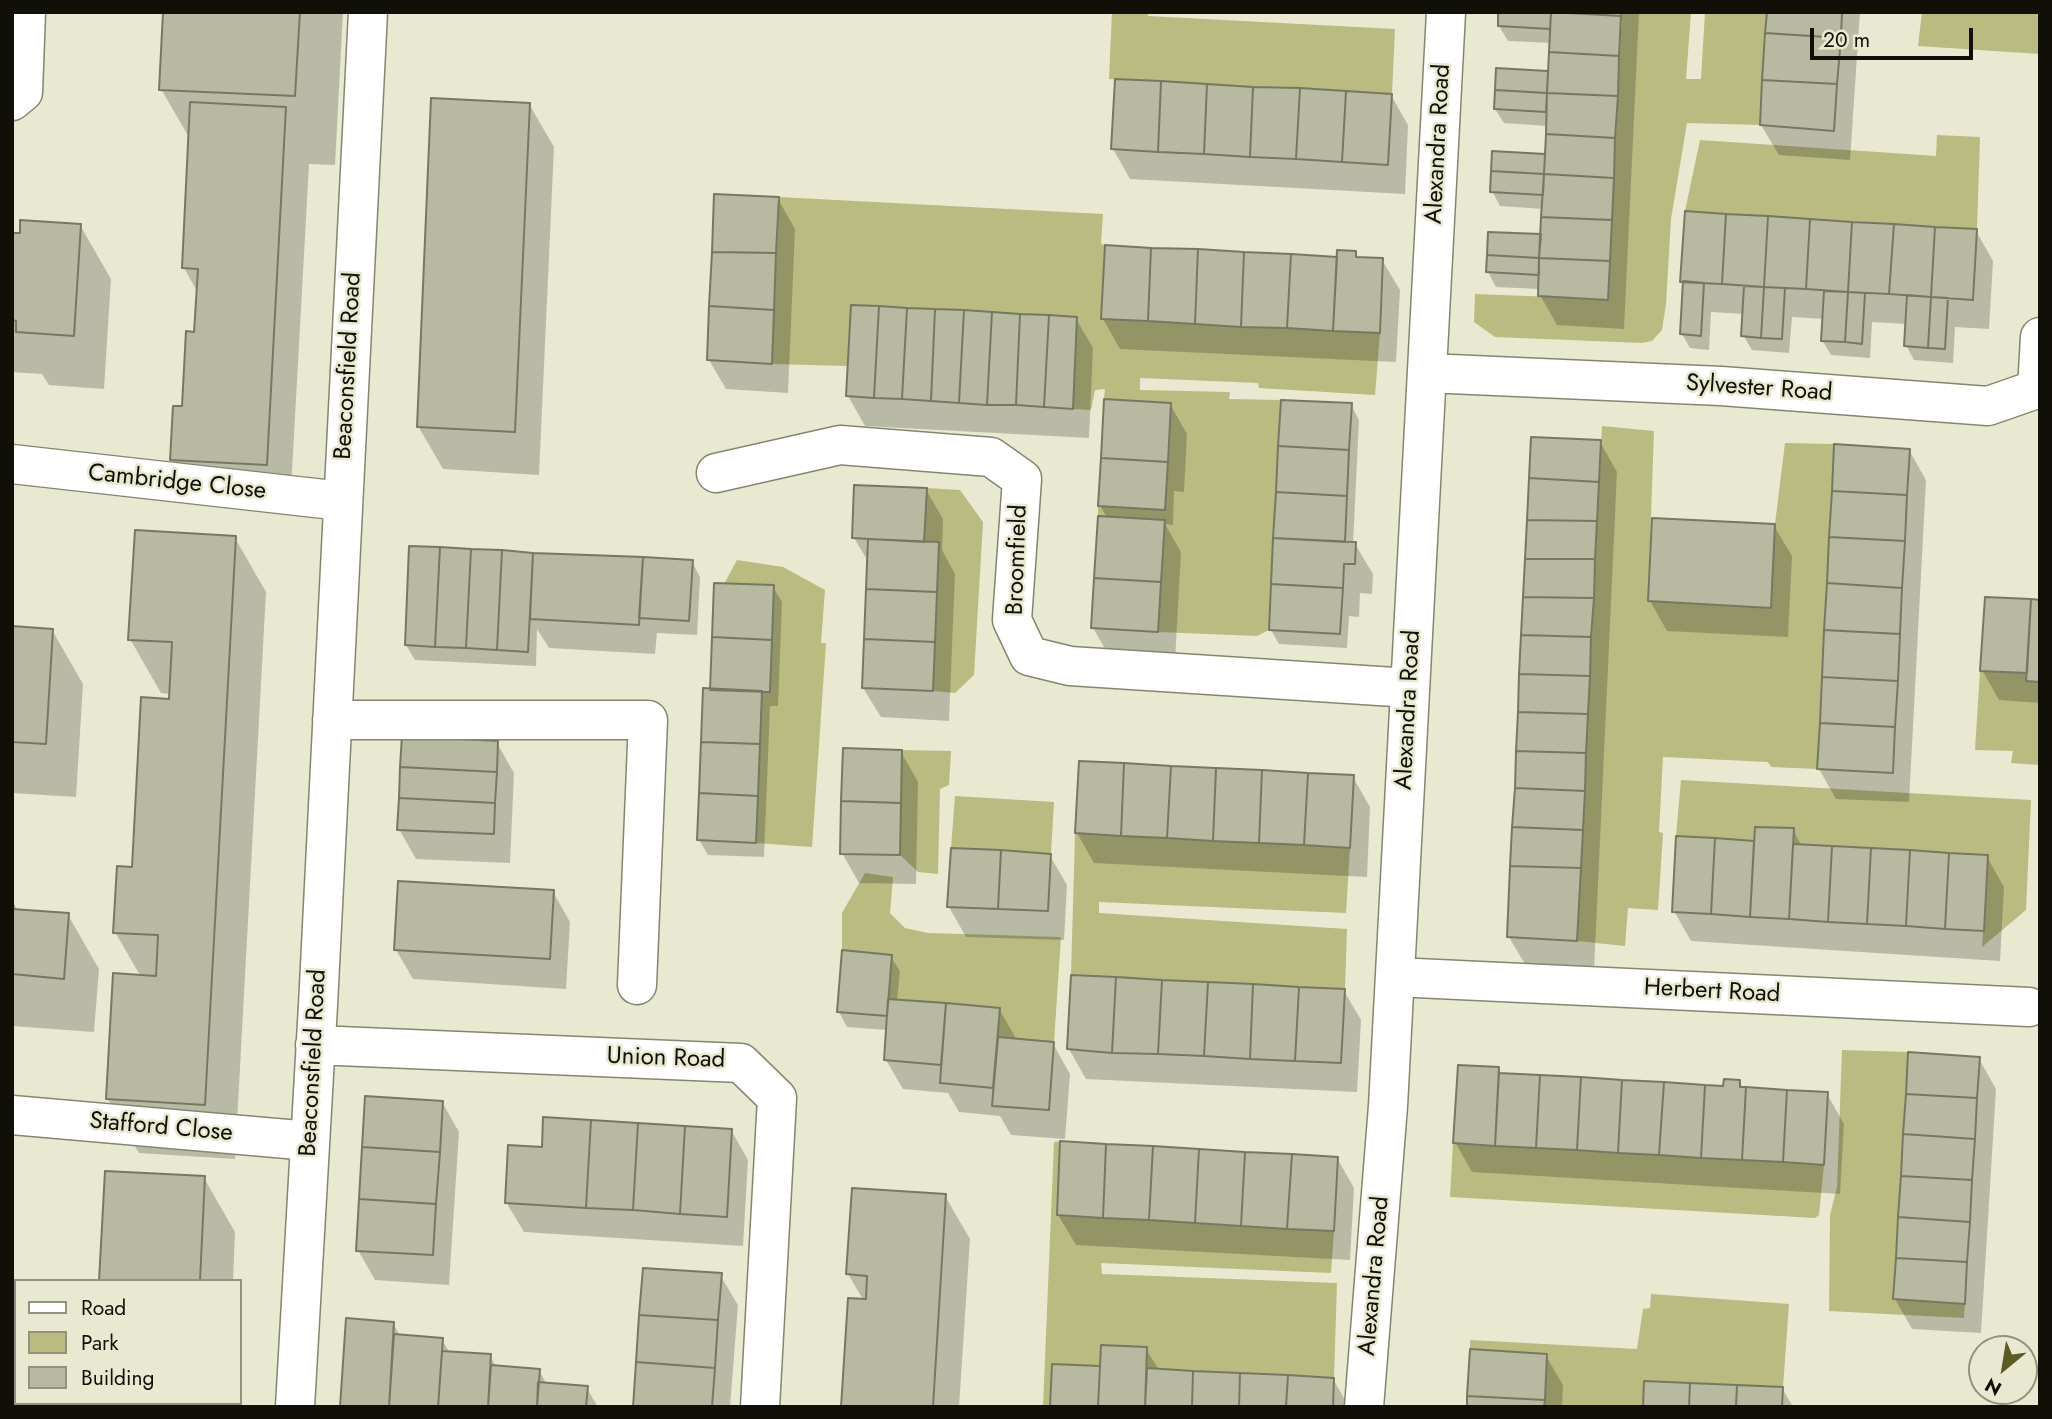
<!DOCTYPE html>
<style>
body{margin:0}
#map{position:relative;width:2052px;height:1419px;overflow:hidden;background:#e8e9d0;font-family:Jost,sans-serif}
canvas{display:block}
.frame{position:absolute;inset:0;border:14px solid #101008;pointer-events:none}
.legend{position:absolute;left:14px;top:1279px;width:228px;height:126px;box-sizing:border-box;background:#e8e9d0;border:2px solid #929280;margin:0;padding:9px 12px;list-style:none;font-size:21px;color:#101008}
.legend li{display:flex;align-items:center;gap:14px;height:35px}
.legend b{width:35px;border:2px solid #929280}
.north{position:absolute;left:1968px;top:1335px;width:70px;height:70px;box-sizing:border-box;background:#e8e9d0;border:2px solid #929280;border-radius:50%;rotate:210deg;font-size:19px;font-weight:700;line-height:28px;text-align:center;color:#101008}
.north::after{content:'';display:block;margin:auto;width:24px;height:32px;background:#5b5b28;clip-path:polygon(50% 0,100% 100%,50% 72%,0 100%)}
.scale{position:absolute;left:1810px;top:28px;width:163px;height:32px;box-sizing:border-box;border:4px solid #101008;border-top:0;padding-left:9px;font-size:21px;line-height:24px;white-space:nowrap;color:#101008;-webkit-text-stroke:5px #e8e9d0;paint-order:stroke}
</style>
<div id="map">
<canvas width="2052" height="1419"></canvas>
<div class="frame"></div>
<ul class="legend">
<li><b style="height:9px;background:#fff"></b>Road</li>
<li><b style="height:19px;background:#babb80"></b>Park</li>
<li><b style="height:19px;background:#b8b9a1"></b>Building</li>
</ul>
<div class="north">N</div>
<div class="scale">20 m</div>
</div>
<script>
const ctx = document.querySelector('canvas').getContext('2d');
ctx.lineJoin = 'round';
function fill(path, color) {
  ctx.fillStyle = color;
  ctx.fill(path, 'evenodd');
}
function strokePath(path, color, width, dash) {
  ctx.strokeStyle = color;
  ctx.lineWidth = width;
  ctx.lineCap = dash ? 'butt' : 'round';
  ctx.setLineDash(dash || []);
  ctx.stroke(path);
}
function drawText(font, color, halo, rows, align = 'center') {
  ctx.font = font + ' Jost,sans-serif';
  ctx.lineWidth = 5;
  ctx.setLineDash([]);
  ctx.textBaseline = 'middle';
  ctx.strokeStyle = halo;
  ctx.fillStyle = color;
  for (const [text, x, y, turn = 0] of rows) {
    ctx.save();
    ctx.translate(x, y);
    ctx.rotate((+turn || 0) * Math.PI / 180);
    ctx.textAlign = isNaN(turn) ? turn : align;
    if (halo) ctx.strokeText(text, 0, 0);
    ctx.fillText(text, 0, 0);
    ctx.restore();
  }
}
fill(new Path2D(`
 M1112 12H1148V16L1395 29 1392 94 1109 79Z
 M1622 12H1691L1686 79H1701L1705 12H1767L1760 125 1687 123 1671 219 1666 304 1662 330 1652 341 1642 343 1495 337 1474 322 1475 294 1608 299Z
 M1922 12H2040V54L1918 46Z
 M1937 135 1980 137 1977 229 1685 211 1700 140 1936 156Z
 M779 197 1103 214 1101 244 1105 245 1102 319 1380 333 1375 395 1259 388 1258 383 1140 378V390L1230 392 1229 399 1281 400 1269 630 1257 636 1158 632 1165 521 1098 516V506L1165 510 1171 403 1104 399 1105 389 1095 390 1091 410 1073 409 1077 317 851 305 847 366 772 364Z
 M1602 426 1654 431 1648 601 1771 608 1775 524 1785 443 1834 444 1817 769 1771 767 1768 762 1663 757 1659 832 1663 833 1658 910 1628 908 1625 946 1577 941Z
 M927 488 960 490 983 522 974 675 955 693 933 691 939 543 924 542Z
 M737 560 783 567 825 590 821 643H826L812 847 756 843 762 691H770L774 586 724 584Z
 M1980 671 2027 673 2026 681 2040 682V765L2011 763 2013 751 1975 750Z
 M902 750 951 751 949 785 940 789 938 874 918 872 900 855Z
 M1681 780 2031 800 2026 910 1982 947 1987 855 1793 844 1794 828 1755 827 1754 841 1676 836Z
 M955 796 1054 802 1051 854 951 848Z
 M1075 833 1350 848 1346 913 1099 902V913L1347 929 1345 989 1071 975Z
 M865 873 893 877 890 913 905 928 928 933 1061 937 1054 1042 998 1037 1000 1008 888 999 892 955 842 950V913Z
 M1842 1050 1908 1052 1893 1299 1965 1304 1964 1318 1829 1311 1830 1215 1837 1187Z
 M1060 1141 1057 1215 1334 1231 1331 1273 1101 1263 1102 1274 1337 1283 1334 1378 1147 1368V1347L1101 1345 1100 1366 1053 1364 1050 1407H1043L1054 1142Z
 M1453 1143 1824 1165 1819 1215 1815 1218 1450 1197Z
 M1651 1294 1789 1304 1783 1387 1644 1381 1643 1407H1544L1547 1354 1470 1349V1340L1637 1349 1643 1309 1650 1308Z`), '#babb80');
fill(new Path2D(`
 M165 12H343L335 165 309 164 290 507 197 502 172 459 183 408 196 334 198 293 184 268 190 139 161 89Z
 M1500 12H1639L1624 329 1557 325 1540 295V289L1496 287 1488 272 1542 236 1544 209 1500 206 1492 191 1546 156 1547 126 1504 123 1495 109 1497 70 1550 72 1551 43 1508 41 1499 26Z
 M1769 12H1860L1850 160 1779 155 1761 125Z
 M1391 95 1408 125 1405 194 1130 179 1113 149Z
 M529 104 554 147 539 475 443 469 418 426Z
 M778 199 795 229 788 393 726 389 709 360Z
 M80 225 111 279 104 389 49 385 42 374 12 372V235Z
 M1976 231 1993 261 1989 329 1955 327 1953 363 1914 360 1906 345 1907 324 1872 322 1870 358 1831 355 1822 340 1824 319 1792 317 1789 353 1752 350 1743 335 1744 314 1711 312 1709 350 1690 348 1682 334 1685 286 1682 281Z
 M1355 253 1359 259 1382 260 1400 290 1396 362 1120 349 1103 319 1339 258Z
 M1076 319 1093 348 1089 438 865 426 848 396Z
 M1170 404 1187 434 1184 492 1174 491 1173 525 1165 524 1181 552 1175 661 1110 657 1093 628 1108 519 1100 506Z
 M1351 405 1359 420 1353 544H1355L1373 574 1372 594 1360 593 1359 617 1349 616 1347 648 1279 644 1271 630Z
 M1600 442 1617 472 1594 970 1526 966 1509 937Z
 M1909 450 1926 480 1909 802 1836 799 1819 769Z
 M926 490 943 519 942 550 955 574 949 721 881 717 863 688 869 563 854 538Z
 M1774 526 1792 556 1788 637 1667 631 1650 601Z
 M235 538 266 592 235 1159 139 1153 108 1099 141 977 115 932 133 869 171 694 161 693 130 639Z
 M411 548 692 562 700 577 697 635 657 633 655 654 549 648 537 629 536 666 415 660 406 645Z
 M773 587 782 602 778 706H770L764 857 708 855 699 840 712 692Z
 M2040 602V703L1999 700 1982 670Z
 M12 628 52 630 83 684 76 797 12 793Z
 M497 743 514 773 510 863 416 859 399 829Z
 M901 752 918 782 916 884 859 883 842 853Z
 M1353 777 1370 807 1367 877 1094 863 1077 833Z
 M1793 830 1802 846 1987 857 2004 887 2000 961 1691 941 1674 911 1678 838 1756 843Z
 M1050 856 1067 885 1064 940 966 937 949 907Z
 M553 892 570 922 566 989 413 979 396 950Z
 M12 900 18 911 68 915 99 969 94 1032 12 1026Z
 M891 957 900 971 897 1001 999 1009 1017 1040 1053 1044 1070 1074 1065 1139 1011 1135 1000 1116 959 1112 948 1093 903 1089 886 1060 888 1030 847 1027 839 1012Z
 M1344 991 1361 1020 1357 1092 1086 1079 1069 1049Z
 M1979 1059 1996 1089 1981 1333 1912 1329 1895 1299Z
 M1498 1068 1502 1075 1725 1088 1739 1082 1744 1089 1827 1094 1844 1124 1840 1194 1472 1172 1455 1142Z
 M442 1102 459 1132 449 1285 375 1280 358 1250Z
 M731 1130 748 1160 743 1246 524 1232 506 1202Z
 M1337 1158 1354 1188 1350 1260 1076 1245 1058 1215Z
 M204 1178 235 1232 233 1281H101Z
 M945 1196 970 1239 959 1407H843L864 1301 848 1274Z
 M720 1275 738 1305 730 1407H635Z
 M12 1287H16V1400H13L12 1407Z
 M393 1324 401 1337 442 1340 450 1353 490 1356 497 1368 539 1370 547 1385 586 1387 598 1407H342Z
 M1146 1349 1159 1370 1333 1379 1349 1407H1052L1101 1368Z
 M1546 1356 1563 1385 1562 1407H1469Z
 M1782 1388 1793 1407H1645Z
 M107 1403H226V1407H107Z`), '#0003');
const building = new Path2D(`
 M163 12H300L295 96 159 90Z
 M1498 12H1551L1550 29 1498 26Z
 M1551 12 1621 16 1619 56 1549 52Z
 M1551 12H1622L1621 16Z
 M1767 12H1842L1841 38 1765 33Z
 M1765 33 1841 38 1837 84 1762 80Z
 M1549 52 1619 56 1618 96 1547 93Z
 M1496 68 1548 71 1547 93 1495 90Z
 M1115 79 1161 81 1158 152 1111 149Z
 M1762 80 1837 84 1834 131 1760 125Z
 M1161 81 1207 84 1204 154 1158 152Z
 M1207 84 1253 87 1250 157 1204 154Z
 M1253 87 1300 88 1296 159 1250 157Z
 M1300 88 1346 91 1342 162 1296 159Z
 M1495 90 1547 93 1546 112 1494 109Z
 M1346 91 1392 94 1388 165 1342 162Z
 M1547 93 1618 96 1615 138 1546 134Z
 M431 98 530 103 515 432 417 427Z
 M190 102 286 107 267 465 170 460 173 406H182L186 331 194 332 198 269 182 268Z
 M1546 134 1615 138 1614 178 1544 174Z
 M1492 151 1545 154 1544 174 1491 171Z
 M1491 171 1544 174 1543 195 1490 192Z
 M1544 174 1614 178 1612 220 1541 217Z
 M714 194 779 197 776 253 712 252Z
 M1685 211 1726 214 1722 284 1680 282Z
 M1726 214 1768 216 1764 287 1722 284Z
 M1768 216 1810 219 1806 289 1764 287Z
 M1541 217 1612 220 1610 261 1539 258Z
 M1810 219 1852 222 1848 292 1806 289Z
 M20 220 81 224 74 336 16 332V321L12 320V233H20Z
 M1852 222 1894 224 1889 294 1848 292Z
 M1894 224 1935 227 1931 297 1889 294Z
 M1935 227 1977 229 1973 300 1931 297Z
 M1488 232 1541 234 1539 258 1487 255Z
 M1105 245 1151 248 1148 321 1101 319Z
 M1151 248 1198 249 1195 324 1148 321Z
 M1198 249 1244 252 1241 327 1195 324Z
 M1337 250 1356 251V257L1383 258 1380 333 1333 331Z
 M712 252 776 253 774 310 709 306Z
 M1244 252 1291 254 1287 328 1241 327Z
 M1291 254 1337 257 1333 331 1287 328Z
 M1487 255 1539 258V275L1486 272Z
 M1539 258 1610 261 1608 300 1538 296Z
 M1683 281 1704 283 1701 336 1680 334Z
 M1744 286 1764 287 1761 338 1741 336Z
 M1764 287 1785 288 1782 339 1761 338Z
 M1824 291 1848 292 1845 342 1821 341Z
 M1848 292 1865 293 1862 344 1845 342Z
 M1907 295 1931 297 1928 348 1904 346Z
 M1931 297 1948 298 1945 349 1928 348Z
 M851 305 879 306 874 398 846 396Z
 M709 306 774 310 772 364 707 360Z
 M879 306 907 308 902 399 874 398Z
 M907 308 935 309 931 401 902 399Z
 M935 309 964 310 959 403 931 401Z
 M964 310 992 312 987 405 959 403Z
 M992 312 1020 314 1016 405H987Z
 M1020 314 1049 315 1044 407 1016 405Z
 M1049 315 1077 317 1073 409 1044 407Z
 M1104 399 1171 403 1168 462 1101 458Z
 M1281 400 1352 403 1349 450 1278 446Z
 M1531 437 1601 440 1599 482 1529 478Z
 M1834 444 1910 449 1907 495 1832 491Z
 M1278 446 1349 450 1347 496 1276 492Z
 M1101 458 1168 462 1165 510 1098 506Z
 M1529 478 1599 482 1597 521 1527 520Z
 M854 485 927 488 924 542 852 538Z
 M1832 491 1907 495 1905 541 1829 537Z
 M1276 492 1347 496 1345 542 1273 538Z
 M1098 516 1165 520 1161 582 1094 578Z
 M1652 518 1775 524 1771 608 1648 601Z
 M1527 520 1597 521 1595 559H1525Z
 M135 530 236 536 205 1105 106 1099 113 973 156 976 158 935 113 933 117 866 132 867 141 697 169 699 172 642 128 640Z
 M1829 537 1905 541 1902 588 1827 583Z
 M1273 538 1356 542 1355 564H1344L1343 588 1271 584Z
 M868 539 939 542 937 592 866 589Z
 M409 546 440 547 435 647 405 645Z
 M440 547 471 549 466 648 435 647Z
 M471 549 502 550 497 650 466 648Z
 M502 550 533 553 528 652 497 650Z
 M533 553 643 557 639 625 530 619Z
 M643 557 693 560 689 621 639 618Z
 M1525 559H1595L1594 598 1523 597Z
 M1094 578 1161 582 1158 632 1091 628Z
 M714 583 774 585 772 640 712 637Z
 M1827 583 1902 588 1900 634 1824 630Z
 M1271 584 1343 588 1340 634 1269 630Z
 M866 589 937 592 935 642 864 639Z
 M1523 597 1594 598 1591 637 1521 635Z
 M1985 597 2031 599 2027 673 1980 671Z
 M2031 599 2040 600V682L2026 681Z
 M12 626 53 629 46 744 12 742Z
 M1824 630 1900 634 1898 681 1822 677Z
 M1521 635 1591 637 1590 676 1519 674Z
 M712 637 772 640 770 692 710 690Z
 M864 639 935 642 933 691 862 688Z
 M1519 674 1590 676 1588 714 1518 712Z
 M1822 677 1898 681 1895 727 1820 723Z
 M703 688 762 691 760 744 701 742Z
 M1518 712 1588 714 1586 753 1516 751Z
 M1820 723 1895 727 1893 773 1817 769Z
 M402 736 498 741 497 772 400 767Z
 M701 742 760 744 758 796 699 793Z
 M843 748 902 750 901 803 841 801Z
 M1516 751 1586 753 1585 791 1515 788Z
 M1079 761 1124 763 1121 836 1075 833Z
 M1124 763 1171 766 1167 838 1121 836Z
 M1171 766 1216 768 1213 841 1167 838Z
 M400 767 497 772 495 803 399 798Z
 M1216 768 1262 770 1259 843 1213 841Z
 M1262 770 1308 773 1304 845 1259 843Z
 M1308 773 1354 775 1350 848 1304 845Z
 M1515 788 1585 791 1583 830 1512 827Z
 M699 793 758 796 756 843 697 840Z
 M399 798 495 803 494 834 397 830Z
 M841 801 901 803 900 855 840 854Z
 M1512 827 1583 830 1581 868 1510 866Z
 M1755 827 1794 828 1789 919 1750 917Z
 M1676 836 1715 838 1711 914 1672 912Z
 M1715 838 1754 841 1750 917 1711 914Z
 M1793 844 1832 846 1828 922 1789 919Z
 M1832 846 1871 848 1867 924 1828 922Z
 M951 848 1001 850 998 909 947 907Z
 M1871 848 1910 850 1906 926 1867 924Z
 M1001 850 1051 854 1048 911 998 909Z
 M1910 850 1949 853 1945 929 1906 926Z
 M1949 853 1988 855 1984 931 1945 929Z
 M1510 866 1581 868 1577 941 1507 937Z
 M398 881 554 890 550 959 394 950Z
 M12 909 69 913 64 979 12 974Z
 M842 950 892 955 887 1016 837 1012Z
 M1071 975 1116 977 1112 1053 1067 1049Z
 M1116 977 1162 980 1158 1054 1112 1053Z
 M1162 980 1208 982 1204 1056 1158 1054Z
 M1208 982 1253 984 1250 1059 1204 1056Z
 M1253 984 1299 987 1295 1061 1250 1059Z
 M1299 987 1345 989 1341 1063 1295 1061Z
 M888 999 946 1003 941 1065 884 1060Z
 M946 1003 1000 1008 993 1088 940 1083Z
 M998 1037 1054 1042 1049 1110 992 1106Z
 M1908 1052 1980 1057 1977 1098 1906 1094Z
 M1458 1065 1499 1067 1495 1146 1453 1143Z
 M1499 1073 1540 1075 1536 1148 1495 1146Z
 M1540 1075 1581 1077 1577 1150 1536 1148Z
 M1581 1077 1622 1080 1618 1153 1577 1150Z
 M1724 1079 1740 1080V1087H1746L1742 1160 1701 1158 1705 1085 1723 1086Z
 M1622 1080 1664 1082 1659 1155 1618 1153Z
 M1664 1082 1705 1085 1701 1158 1659 1155Z
 M1746 1087 1787 1090 1783 1162 1742 1160Z
 M1787 1090 1828 1092 1824 1165 1783 1162Z
 M1906 1094 1977 1098 1975 1139 1903 1134Z
 M365 1096 443 1101 440 1152 362 1147Z
 M543 1117 591 1120 586 1208 505 1203 508 1145 542 1147Z
 M591 1120 638 1123 633 1210 586 1208Z
 M638 1123 685 1126 680 1214 633 1210Z
 M685 1126 732 1129 727 1217 680 1214Z
 M1903 1134 1975 1139 1972 1180 1901 1176Z
 M1060 1141 1106 1144 1103 1218 1057 1215Z
 M1106 1144 1153 1146 1149 1220 1103 1218Z
 M1153 1146 1199 1149 1195 1223 1149 1220Z
 M362 1147 440 1152 436 1204 359 1199Z
 M1199 1149 1245 1152 1241 1226 1195 1223Z
 M1245 1152 1292 1154 1287 1229 1241 1226Z
 M1292 1154 1338 1157 1334 1231 1287 1229Z
 M105 1171 205 1176 200 1281H99Z
 M1901 1176 1972 1180 1970 1222 1898 1217Z
 M852 1188 946 1194 933 1407H841L848 1298 866 1299 867 1276 846 1274Z
 M359 1199 436 1204 433 1255 356 1251Z
 M1898 1217 1970 1222 1967 1262 1896 1258Z
 M1896 1258 1967 1262 1965 1304 1893 1299Z
 M643 1268 722 1273 718 1320 639 1315Z
 M12 1285 16 1286V1349H12Z
 M639 1315 718 1320 715 1368 636 1362Z
 M346 1318 394 1322 389 1407H340Z
 M394 1334 443 1338 438 1407H389Z
 M1101 1345 1147 1347 1145 1407H1098Z
 M1470 1349 1547 1354 1545 1400 1467 1396Z
 M442 1351 491 1354 488 1407H438Z
 M636 1362 715 1368 712 1407H633Z
 M1052 1364 1100 1366 1098 1407H1050Z
 M491 1365 540 1369 537 1407H488Z
 M1147 1368 1193 1371 1192 1407H1145Z
 M1193 1371 1240 1373 1239 1407H1192Z
 M1240 1373 1288 1375 1286 1407H1239Z
 M1288 1375 1334 1378 1333 1407H1286Z
 M1644 1381 1690 1383 1689 1407H1643Z
 M538 1382 588 1386 586 1407H537Z
 M1690 1383 1737 1385 1736 1407H1689Z
 M1737 1385 1783 1387 1782 1407H1736Z
 M1467 1396 1545 1400 1544 1407H1467Z
 M106 1403H193V1407H105Z`);
fill(building, '#b8b9a1');
strokePath(building, '#777861', 2);
const street = new Path2D(`
 M12 101 23 92 26 12
 M1427 373 1721 386 1988 406 2037 389 2040 337
 M12 464 342 501
 M716 473 840 445 991 457 1022 479 1012 620 1029 656 1070 666 1410 688
 M332 720H648L637 985
 M1395 977 2029 1007
 M315 1045 741 1063 777 1098 760 1407
 M12 1115 310 1141
 M295 1407 318 1005 368 12
 M1364 1407 1388 1106 1446 12`);
strokePath(street, '#85866f', 41);
strokePath(street, '#fff', 38);
drawText('24px', '#101008', '#e8e9d0', [
 ["Alexandra Road",1439,144,-87],
 ["Beaconsfield Road",349,366,-87],
 ["Sylvester Road",1759,389,4],
 ["Cambridge Close",177,483,6],
 ["Broomfield",1018,560,-88],
 ["Alexandra Road",1409,710,-87],
 ["Herbert Road",1712,992,3],
 ["Union Road",666,1059,2],
 ["Beaconsfield Road",314,1063,-87],
 ["Stafford Close",161,1128,5],
 ["Alexandra Road",1375,1276,-85]
]);
</script>
